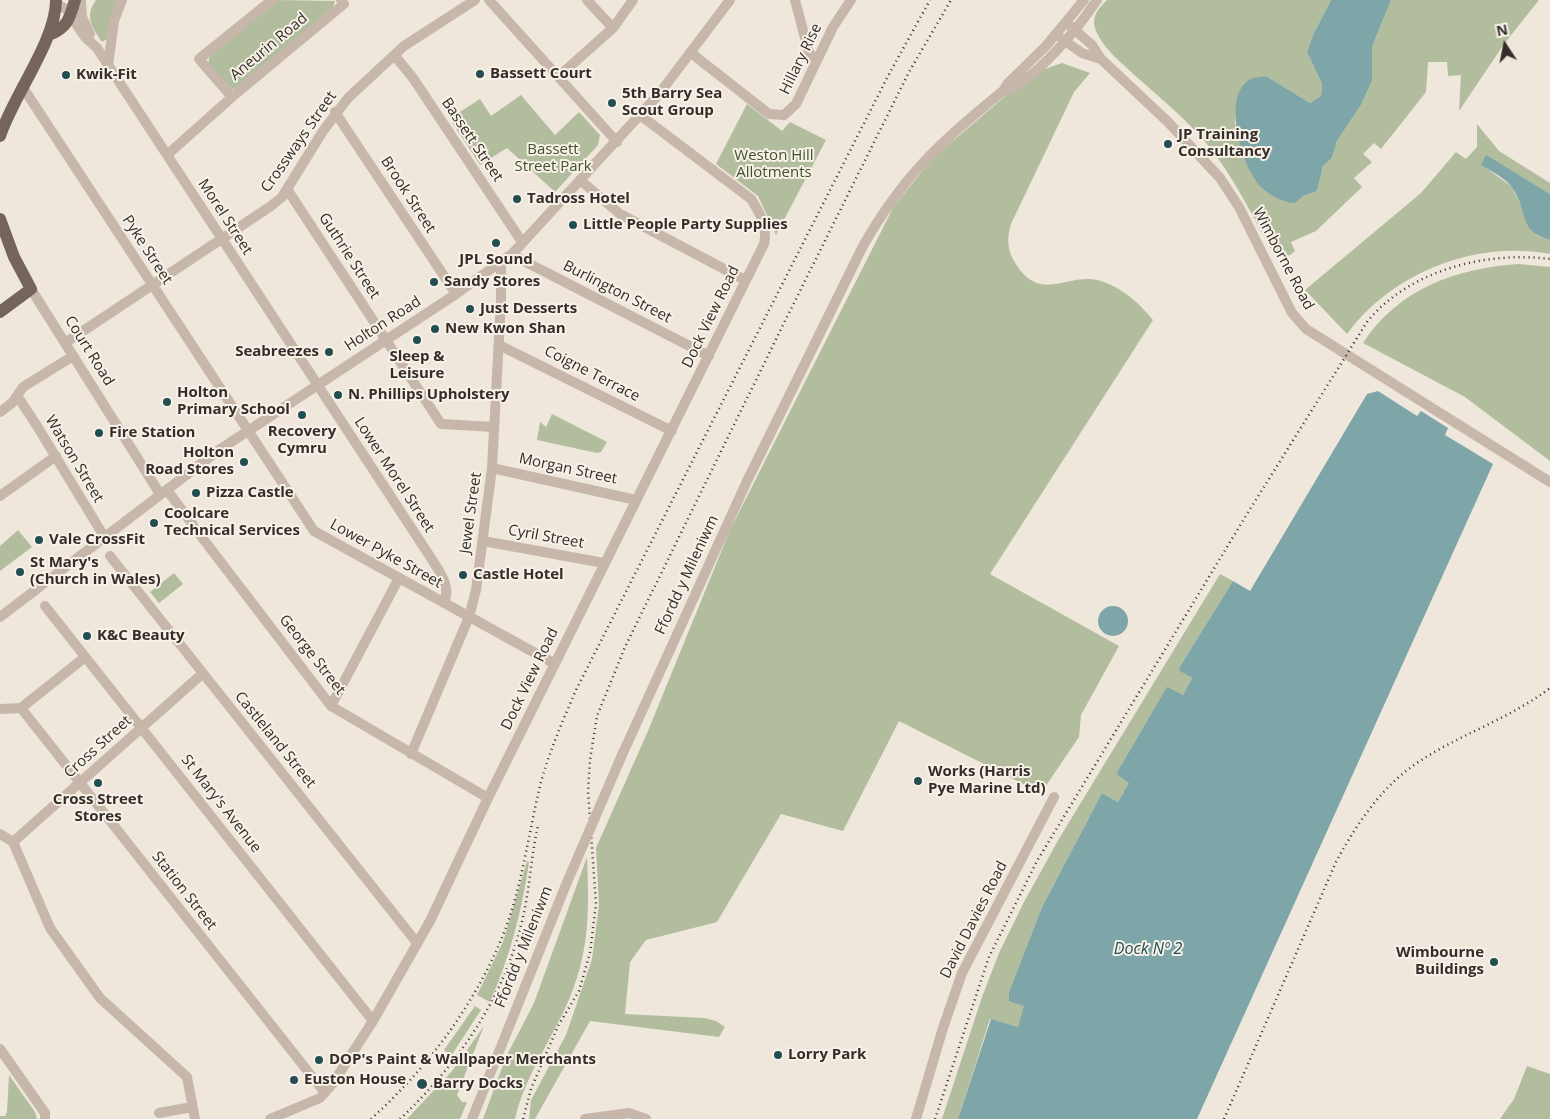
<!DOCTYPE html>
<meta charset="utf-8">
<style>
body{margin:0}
#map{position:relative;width:1550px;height:1119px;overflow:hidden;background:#efe7dc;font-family:"Open Sans",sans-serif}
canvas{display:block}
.north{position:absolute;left:1480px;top:20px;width:50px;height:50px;-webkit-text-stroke:4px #f7f1e8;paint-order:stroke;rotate:349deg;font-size:14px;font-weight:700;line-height:20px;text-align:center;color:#342d29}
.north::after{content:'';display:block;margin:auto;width:18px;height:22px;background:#342d29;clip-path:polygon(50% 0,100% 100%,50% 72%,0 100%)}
</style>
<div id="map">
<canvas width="1550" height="1119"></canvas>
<div class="north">N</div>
</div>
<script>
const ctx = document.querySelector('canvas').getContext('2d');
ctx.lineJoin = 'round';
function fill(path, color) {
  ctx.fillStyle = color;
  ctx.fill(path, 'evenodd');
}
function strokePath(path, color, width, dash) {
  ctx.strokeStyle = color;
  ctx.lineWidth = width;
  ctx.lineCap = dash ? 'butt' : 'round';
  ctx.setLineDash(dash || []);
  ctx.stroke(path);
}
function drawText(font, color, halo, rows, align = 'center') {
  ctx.font = font + ' "Open Sans",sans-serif';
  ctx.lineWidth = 4;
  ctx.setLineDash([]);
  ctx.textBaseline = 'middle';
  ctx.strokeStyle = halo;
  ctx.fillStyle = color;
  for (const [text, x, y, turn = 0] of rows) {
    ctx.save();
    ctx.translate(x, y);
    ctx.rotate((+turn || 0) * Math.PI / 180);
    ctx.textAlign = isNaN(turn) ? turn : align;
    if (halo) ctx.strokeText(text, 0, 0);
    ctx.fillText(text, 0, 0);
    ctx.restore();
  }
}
fill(new Path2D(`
 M96 0H119L107 39 102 42C92 27 84 16 96 0Z
 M275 0 335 1 333 8 238 90 232 89 208 64 210 54Z
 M1107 0H1331L1313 35 1307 52 1322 84 1321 96 1310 103 1266 76C1236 81 1237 97 1235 124L1303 196 1317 191 1323 166 1332 158 1337 141 1361 105 1372 81V47L1391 0H1539L1504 44 1459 111 1461 75 1448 76 1447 62H1428L1426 92 1381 149 1374 143 1363 154 1372 162 1354 178 1362 187 1316 231 1291 242 1295 251 1290 255 1276 257C1251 215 1232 171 1199 135 1178 112 1152 91 1129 70 1118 60 1103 47 1097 33 1090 18 1097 10 1107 0Z
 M1062 63 1090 73 1074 92 1011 224C1007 237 1007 249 1014 261 1040 306 1068 271 1101 281 1123 288 1139 303 1153 320L990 574 1119 646 1081 715 1079 737 1041 793 899 721 843 831 781 814 717 922 646 940 630 962 625 1014 704 1018 716 1021 725 1027 719 1037 590 1021 535 1119H529L531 1100 566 1035 592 959 599 905 596 848 648 731 730 530 894 206 933 158 1010 92 1039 71Z
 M521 95 555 135 579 112 600 135 598 145 555 192 507 148 480 165 452 122V117L480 99 491 116Z
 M747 104 782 131 790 122 826 140 776 235 758 196 716 164Z
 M1477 124 1499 151 1550 183V194L1486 156 1482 165 1511 186 1538 236 1550 240V254C1474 240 1392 273 1347 334L1305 290 1421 193 1456 152 1466 159 1477 147Z
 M1518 264 1550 267V461L1465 397 1363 343C1398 289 1457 268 1518 264Z
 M552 414 607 442 601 452 597 453 537 440 540 422 546 427Z
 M18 530 32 547 0 571V546Z
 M174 573 183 584 159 603 150 592Z
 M1220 574 1233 581 1179 668 1181 671 1192 678 1183 695 1167 688 1116 774 1130 782 1118 802 1102 793 1042 907 1009 992 1025 1006 1018 1027 990 1019 958 1119H942L982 997 999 953 1024 902 1060 837Z
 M587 857C589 908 590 949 570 997 553 1038 525 1075 515 1119H483L506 1057 534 1003Z
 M527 861 529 862C522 911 510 956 490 1002L477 995 503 942Z
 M475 1006 481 1010 451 1056 444 1050Z
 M484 1026 457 1095 462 1102H467L460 1119H407L452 1071Z
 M1527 1066 1550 1074V1119H1500L1514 1099Z
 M9 1075 35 1112 37 1119H0V1116H5L7 1112Z`), '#b2bd9e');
fill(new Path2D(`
 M1331 0H1391L1372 47V81L1361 105 1337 141 1332 158 1323 166 1317 191 1303 196 1295 203C1282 202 1271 196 1261 187 1242 168 1220 94 1251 79 1255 77 1262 77 1266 76L1310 103 1321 96 1322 84 1307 52 1313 35Z
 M1486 155 1550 194V240C1517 230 1529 213 1513 189 1506 178 1492 172 1481 165Z
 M1378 391 1417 416 1421 411 1448 428 1445 435 1493 464 1197 1119H958L991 1019 1018 1027 1024 1006 1009 1001V992L1042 907 1102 793 1118 802 1129 783 1116 774 1167 687 1183 695 1192 678 1180 671 1179 668 1233 581 1250 591 1367 394Z
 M1098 621a15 15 0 1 1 30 0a15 15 0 1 1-30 0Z`), '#7ea6a9');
strokePath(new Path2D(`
 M81 0 82 17 90 34
 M489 0 617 142
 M587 0 613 28
 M795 0 809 53 817 60
 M56 4 66 9 85 37 97 48 429 555C438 570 452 585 444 603
 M1067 23 1092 45 1101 59 1168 122 1220 178 1239 207 1292 313 1306 329 1550 482
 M1062 39 1082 53 1101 59
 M691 53 769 114 784 115 796 104 833 27 851 0
 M395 56 413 78 522 242
 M108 65 114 21 122 0
 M559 76 613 28 633 0
 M22 86 314 531 555 664
 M1004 91C1035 81 1079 27 1097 0
 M232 97 199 59 272 0
 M335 112 456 294
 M167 155 232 97 344 4 341 0
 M580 180 620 214 745 280
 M287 189 441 424 493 427
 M513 253 520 259 709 356
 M31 289 160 494
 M65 343 271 206 282 197 323 131 348 98 404 46 475 0
 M499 345 672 431
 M16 397 20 400 37 426 105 538
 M0 412 12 403 23 387 73 356
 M492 468 636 500
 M167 490 193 525
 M0 496 56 456
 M194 527 331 706 488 798
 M483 541 604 563
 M110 556 417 943
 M45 606 373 1021
 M0 617 219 450 456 294 513 253 659 94 730 0
 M331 706 399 578
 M21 708 325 1093
 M0 709 21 708 84 658
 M411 754 469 617 476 590 492 468 501 300V264
 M622 755 747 481 863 246C903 176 940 142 1003 91L1008 83 1046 46 1084 0
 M0 834 13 842 50 928 100 998 187 1077 195 1119
 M13 842 202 674
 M0 1049 45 1113V1119
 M159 1113 192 1107
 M270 1119 320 1098 333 1083 373 1021 430 921 488 798 764 244C768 227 760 213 751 199L640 115
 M472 1119 565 887
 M585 1119 629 1113 646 1119
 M916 1119 943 1028 962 973 1054 797`), '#c6b7aa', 10);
strokePath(new Path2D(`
 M51 34C68 27 70 17 75 0
 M0 136C14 94 56 41 56 0
 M0 219 14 257 31 289 0 312`), '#75645b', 12);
strokePath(new Path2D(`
 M371 1119C427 1068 471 1010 501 940 522 890 528 834 541 782 550 750 563 720 576 690L888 76 930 0
 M400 1119C459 1063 505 997 523 917 530 887 531 856 538 826
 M523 1119 531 1089 558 1026 579 991 590 953 596 904 588 791 590 760 597 716 625 647 785 321 909 72 951 0
 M935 1119 989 957 1037 861 1247 514 1367 322C1409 270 1486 251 1550 259
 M1224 1119 1336 862C1356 825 1380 789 1414 765 1457 735 1508 720 1550 688`), '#342d29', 2.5, [1, 4]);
strokePath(new Path2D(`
 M565 887 622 755`), '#c6b7aa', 10);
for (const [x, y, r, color] of [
 [480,74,5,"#224d51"],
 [66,75,5,"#224d51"],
 [612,103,5,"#224d51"],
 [1168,144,5,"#224d51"],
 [517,199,5,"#224d51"],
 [573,225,5,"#224d51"],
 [496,243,5,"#224d51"],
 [434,282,5,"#224d51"],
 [470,309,5,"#224d51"],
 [435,329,5,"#224d51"],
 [417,340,5,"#224d51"],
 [329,352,5,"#224d51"],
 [338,395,5,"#224d51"],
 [167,402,5,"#224d51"],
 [302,415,5,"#224d51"],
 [99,433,5,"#224d51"],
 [244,462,5,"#224d51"],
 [196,493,5,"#224d51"],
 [154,523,5,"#224d51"],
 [39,540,5,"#224d51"],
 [20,572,5,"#224d51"],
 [463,575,5,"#224d51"],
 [87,636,5,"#224d51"],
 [918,781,5,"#224d51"],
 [98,783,5,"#224d51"],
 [1494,962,5,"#224d51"],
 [778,1055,5,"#224d51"],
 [319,1060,5,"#224d51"],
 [294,1080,5,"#224d51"],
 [422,1084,6,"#224d51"]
]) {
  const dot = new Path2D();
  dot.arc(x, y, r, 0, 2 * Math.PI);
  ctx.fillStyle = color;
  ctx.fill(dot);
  strokePath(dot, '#f7f1e8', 2);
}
drawText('15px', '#342d29', '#f7f1e8', [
 ["Aneurin Road",269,47,-40],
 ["Hillary Rise",801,59,-64],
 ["Bassett Street",472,140,56],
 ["Crossways Street",299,142,-55],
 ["Brook Street",408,195,57],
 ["Morel Street",225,217,57],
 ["Pyke Street",147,250,57],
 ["Guthrie Street",349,256,57],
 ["Wimborne Road",1283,259,62],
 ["Burlington Street",617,292,27],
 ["Dock View Road",711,317,-64],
 ["Holton Road",383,324,-33],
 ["Court Road",89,351,58],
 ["Coigne Terrace",592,374,27],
 ["Watson Street",74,459,59],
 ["Morgan Street",568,469,12],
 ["Lower Morel Street",394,475,57],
 ["Jewel Street",471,513,-82],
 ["Cyril Street",546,537,10],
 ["Lower Pyke Street",386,554,29],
 ["Ffordd y Mileniwm",687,575,-65],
 ["George Street",312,655,52],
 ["Dock View Road",530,679,-64],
 ["Castleland Street",275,740,51],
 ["Cross Street",98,747,-42],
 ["St Mary's Avenue",221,804,52],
 ["Station Street",184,891,52],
 ["David Davies Road",974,920,-63],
 ["Ffordd y Mileniwm",524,947,-68]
]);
drawText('bold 15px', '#342d29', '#f7f1e8', [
 ["Bassett Court",490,74],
 ["Kwik-Fit",76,75],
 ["5th Barry Sea",622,94],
 ["Scout Group",622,111],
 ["JP Training",1178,135],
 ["Consultancy",1178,152],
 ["Tadross Hotel",527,199],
 ["Little People Party Supplies",583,225],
 ["JPL Sound",496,260,"center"],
 ["Sandy Stores",444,282],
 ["Just Desserts",480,309],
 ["New Kwon Shan",445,329],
 ["Seabreezes",319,352,"right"],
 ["Sleep &",417,357,"center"],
 ["Leisure",417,374,"center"],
 ["Holton",177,393],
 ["Primary School",177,410],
 ["N. Phillips Upholstery",348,395],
 ["Recovery",302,432,"center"],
 ["Cymru",302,449,"center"],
 ["Fire Station",109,433],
 ["Holton",234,453,"right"],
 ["Road Stores",234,470,"right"],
 ["Pizza Castle",206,493],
 ["Coolcare",164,514],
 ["Technical Services",164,531],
 ["Vale CrossFit",49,540],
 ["St Mary's",30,563],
 ["(Church in Wales)",30,580],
 ["Castle Hotel",473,575],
 ["K&C Beauty",97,636],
 ["Works (Harris",928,772],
 ["Pye Marine Ltd)",928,789],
 ["Cross Street",98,800,"center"],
 ["Stores",98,817,"center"],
 ["Wimbourne",1484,953,"right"],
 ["Buildings",1484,970,"right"],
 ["Lorry Park",788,1055],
 ["DOP's Paint & Wallpaper Merchants",329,1060],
 ["Euston House",304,1080],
 ["Barry Docks",433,1084]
], 'left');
drawText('15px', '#43502f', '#f7f1e8', [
 ["Bassett",553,150],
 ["Street Park",553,167],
 ["Weston Hill",774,156],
 ["Allotments",774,173]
]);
drawText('italic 16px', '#224d51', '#f7f1e8', [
 ["Dock Nº 2",1148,949]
]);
</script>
